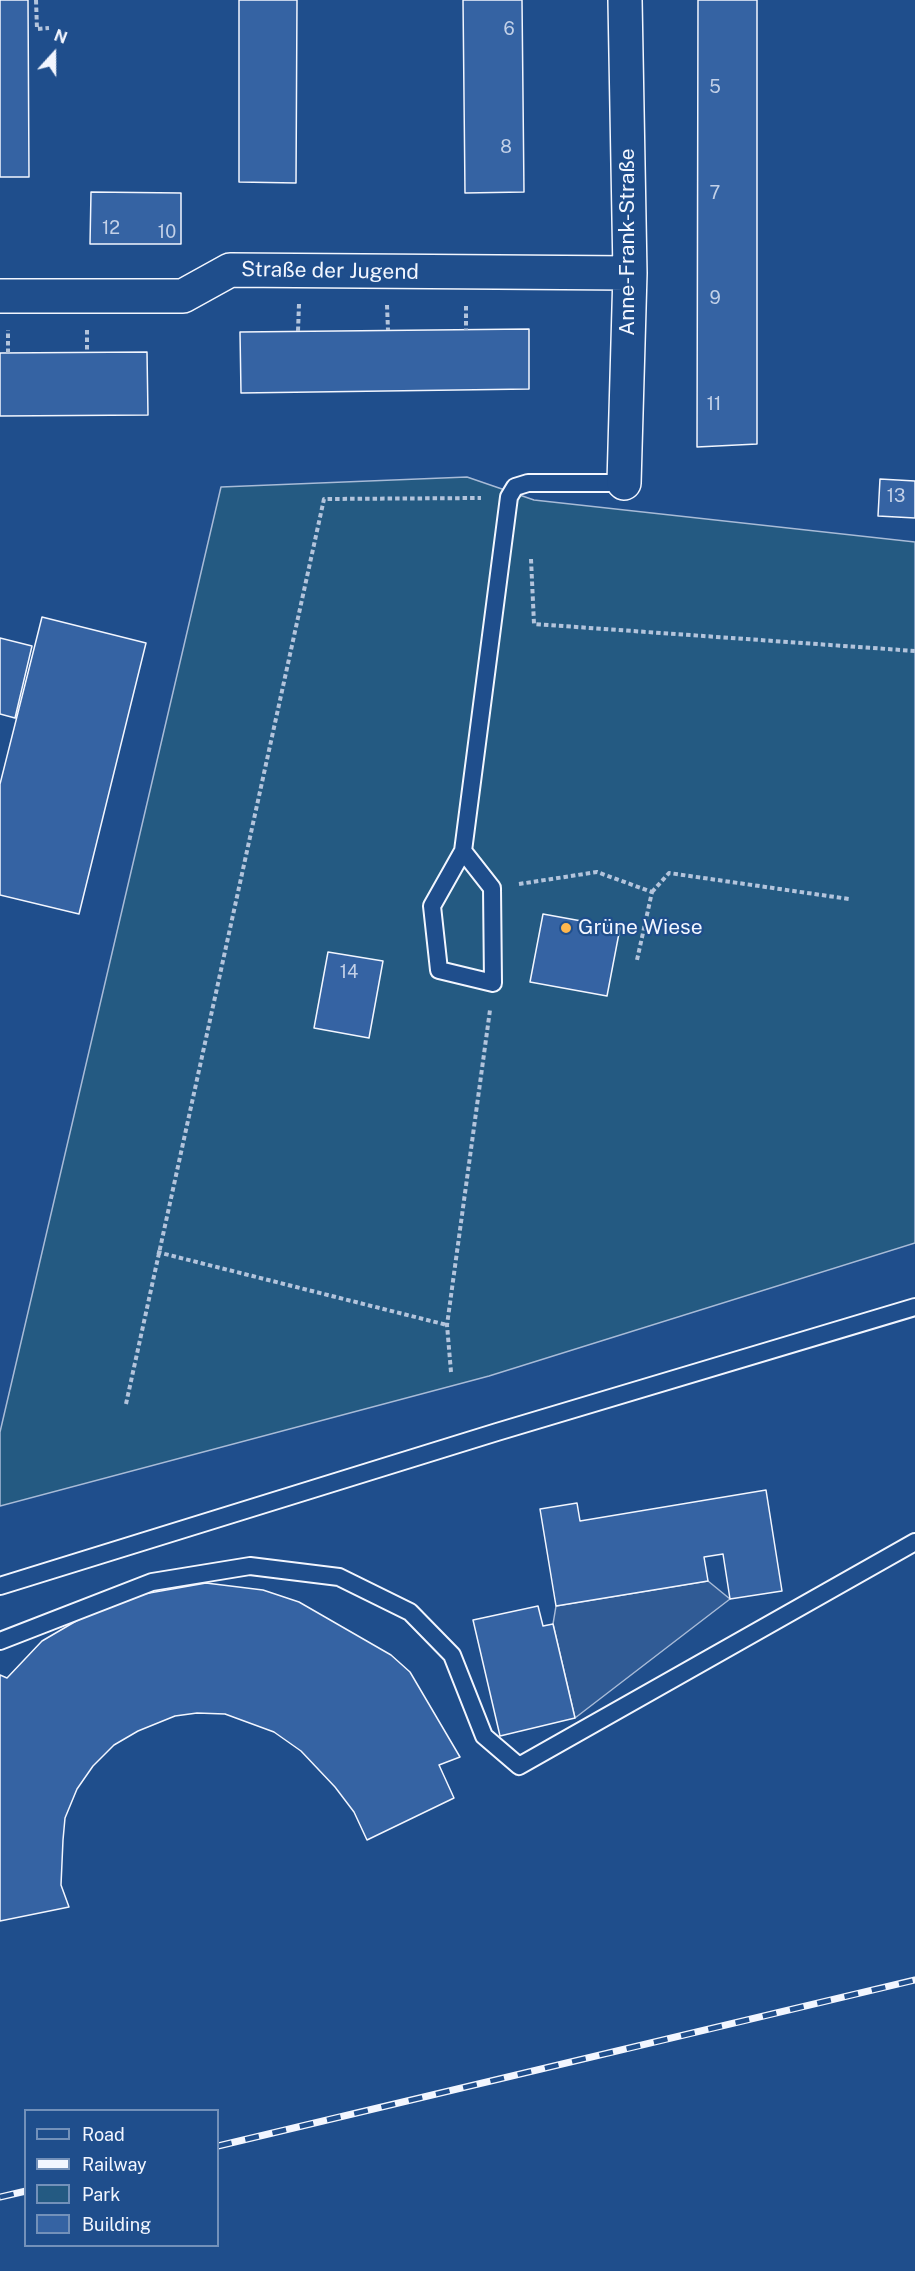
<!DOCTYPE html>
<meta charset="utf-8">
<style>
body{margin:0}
#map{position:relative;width:915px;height:2271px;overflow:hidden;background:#1f4e8c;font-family:"Public Sans",sans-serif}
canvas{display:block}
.legend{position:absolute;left:24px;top:2109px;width:195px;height:138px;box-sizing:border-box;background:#1f4e8c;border:2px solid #7391ba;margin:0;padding:8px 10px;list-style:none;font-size:18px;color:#f2f6ff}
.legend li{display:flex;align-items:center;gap:12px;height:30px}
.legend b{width:30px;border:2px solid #7391ba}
.north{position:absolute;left:24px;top:24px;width:60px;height:60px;-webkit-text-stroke:4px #1f4e8c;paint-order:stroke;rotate:21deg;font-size:16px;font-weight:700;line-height:24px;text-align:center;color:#f2f6ff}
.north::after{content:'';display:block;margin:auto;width:21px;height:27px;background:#f2f6ff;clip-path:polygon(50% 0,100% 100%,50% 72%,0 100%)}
</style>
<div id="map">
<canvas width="915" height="2271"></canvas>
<ul class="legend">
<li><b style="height:8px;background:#1f4e8c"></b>Road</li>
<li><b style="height:8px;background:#f2f6ff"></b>Railway</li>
<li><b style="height:16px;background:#245a82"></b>Park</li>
<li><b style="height:16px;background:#3563a3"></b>Building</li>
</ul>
<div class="north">N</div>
</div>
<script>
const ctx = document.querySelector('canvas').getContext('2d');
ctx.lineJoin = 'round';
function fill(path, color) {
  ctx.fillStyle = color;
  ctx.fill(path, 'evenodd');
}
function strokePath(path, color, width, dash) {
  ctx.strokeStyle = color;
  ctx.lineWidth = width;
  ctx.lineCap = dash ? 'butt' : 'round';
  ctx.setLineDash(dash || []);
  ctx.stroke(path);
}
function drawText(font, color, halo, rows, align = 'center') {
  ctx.font = font + ' "Public Sans",sans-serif';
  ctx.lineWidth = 4.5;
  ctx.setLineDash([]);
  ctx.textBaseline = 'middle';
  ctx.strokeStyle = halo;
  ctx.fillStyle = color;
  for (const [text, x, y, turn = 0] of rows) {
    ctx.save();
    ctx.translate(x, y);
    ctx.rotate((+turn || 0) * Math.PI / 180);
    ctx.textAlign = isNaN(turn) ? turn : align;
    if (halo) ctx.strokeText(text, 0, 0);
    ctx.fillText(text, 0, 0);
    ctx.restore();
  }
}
const green = new Path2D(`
 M467 477 534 500 915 542V1243L489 1376 0 1506V1432L221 487Z`);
fill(green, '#245a82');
strokePath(green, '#a8bbd7', 1.5);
const parking = new Path2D(`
 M708 1581 730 1599 575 1718 553 1624 556 1606Z`);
fill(parking, '#305b95');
strokePath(parking, '#a8bbd7', 1.5);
const building = new Path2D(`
 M0 0H28L29 177H0Z
 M239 0H297L296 183 239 182Z
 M463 0H522L524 192 465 193Z
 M698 0H757V444L697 447Z
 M91 192 181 193V244H90Z
 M529 329V389L241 393 240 332Z
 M147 352 148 415 0 416V353Z
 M880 479 915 481V518L878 516Z
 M42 617 146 643 79 914 0 895V784Z
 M0 638 32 646 15 718 0 714Z
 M543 914 620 928 607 996 530 982Z
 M328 952 383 961 369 1038 314 1028Z
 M766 1490 782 1591 730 1599 723 1554 704 1557 708 1581 556 1606 540 1509 577 1503 580 1521Z
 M206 1583 263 1590 299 1602 391 1655 410 1672 460 1757 439 1765 454 1798 367 1840 354 1812 335 1787 301 1751 274 1732 225 1714 197 1713 175 1716 138 1731 114 1745 93 1766 77 1789 65 1818 63 1840 61 1885 69 1907 0 1921V1675L7 1678 42 1641 83 1617 138 1595Z
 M538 1606 543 1626 553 1624 575 1718 500 1736 473 1620Z`);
fill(building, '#3563a3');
strokePath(building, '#f2f6ff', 1.5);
const lane = new Path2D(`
 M463 851 492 888 493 983 439 970 432 906 463 851 509 497 515 487 528 483H624
 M0 1586 497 1432 915 1307
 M0 1641 152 1582 250 1566 339 1577 410 1612 452 1655 484 1736 519 1766 915 1542`);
const street = new Path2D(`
 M0 296H183L230 270 630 273
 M624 483 630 273 625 0`);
strokePath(lane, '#f2f6ff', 20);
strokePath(street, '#f2f6ff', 36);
strokePath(new Path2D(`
 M36 0 37 29 49 28
 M387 305 388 330
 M466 306V330
 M87 330V352
 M298 331 299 304
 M8 353V330
 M531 559 534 624 915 651
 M519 884 597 872 652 892 637 960
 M652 892 669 873 849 899
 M157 1252 447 1325
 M451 1372 447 1325 490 1010
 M126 1404 324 499 481 498`), '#b3c4dc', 4, [4.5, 3]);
strokePath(lane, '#1f4e8c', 16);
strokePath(street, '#1f4e8c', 33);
const rail = new Path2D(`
 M218 2146 915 1980
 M0 2197 26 2191`);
strokePath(rail, '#f2f6ff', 7);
strokePath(rail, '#1f4e8c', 4.5, [14]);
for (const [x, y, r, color] of [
 [566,928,6,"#ffb74d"]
]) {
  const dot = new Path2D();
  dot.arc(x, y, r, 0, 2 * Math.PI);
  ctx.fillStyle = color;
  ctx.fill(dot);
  strokePath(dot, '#1f4e8c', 2);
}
drawText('18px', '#c3d1e8', null, [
 ["6",509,29],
 ["5",715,87],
 ["8",506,147],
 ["7",715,193],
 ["12",111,228],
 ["10",167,232],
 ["9",715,298],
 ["11",714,404],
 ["13",896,496],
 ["14",349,972]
]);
drawText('21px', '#f2f6ff', '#1f4e8c', [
 ["Anne-Frank-Straße",628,242,-90],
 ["Straße der Jugend",330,271,1]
]);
drawText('21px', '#f2f6ff', '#1f4e8c', [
 ["Grüne Wiese",578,928]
], 'left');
</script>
